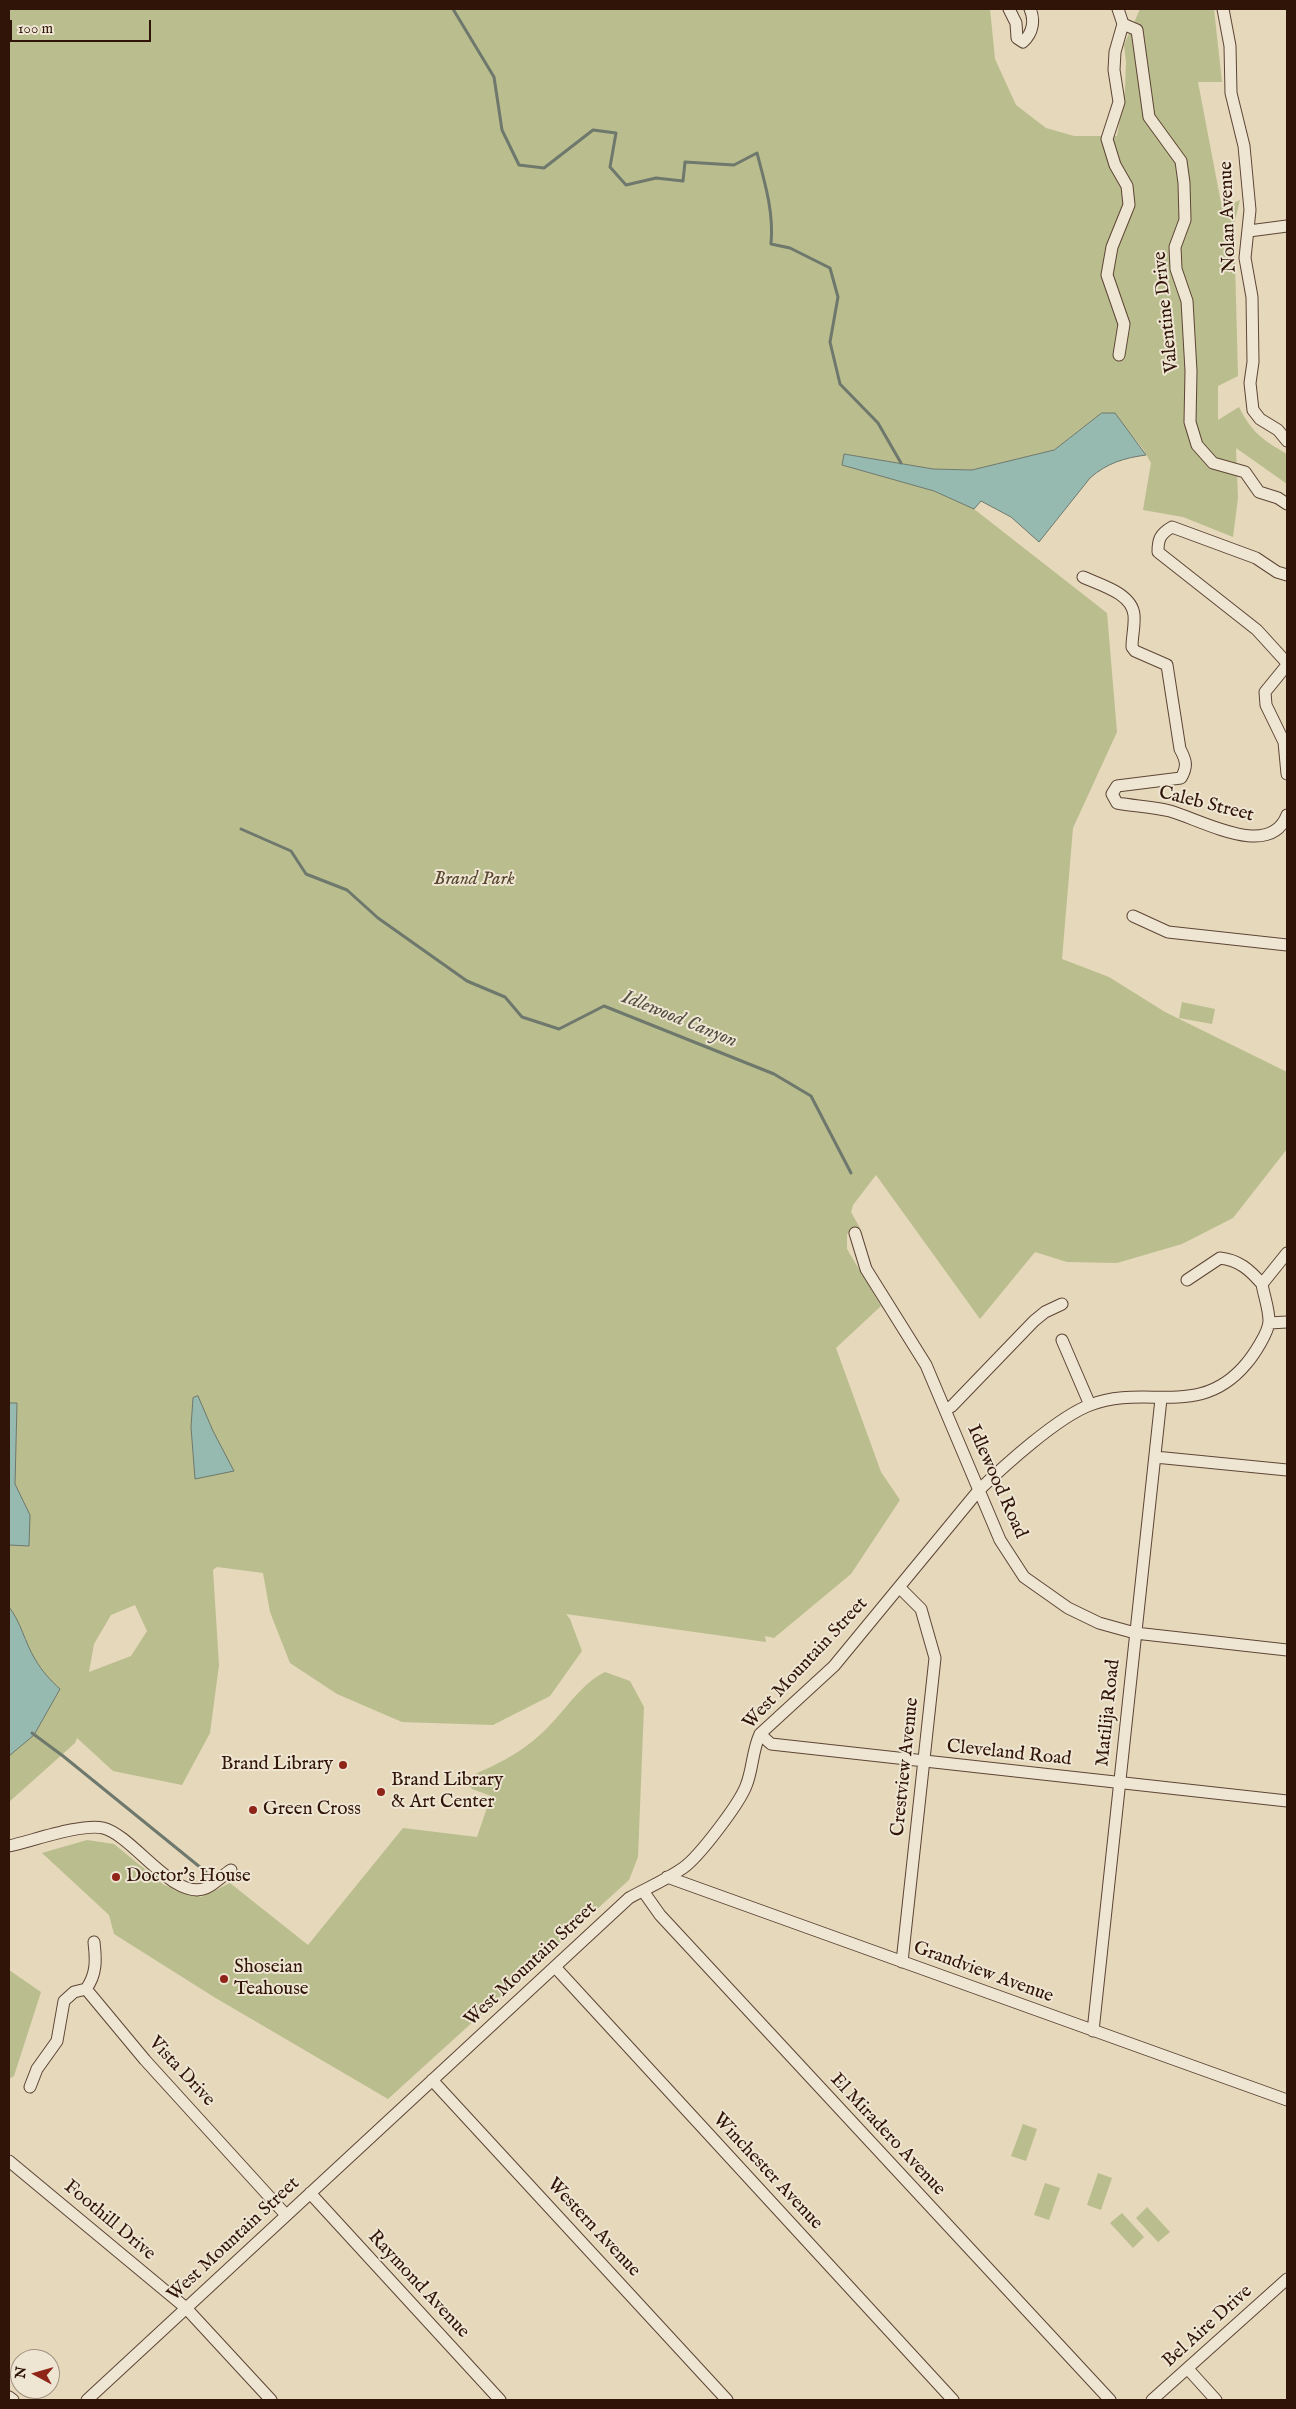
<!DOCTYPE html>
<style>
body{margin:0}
#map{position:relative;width:1296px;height:2409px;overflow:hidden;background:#e5d8bb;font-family:"IM FELL English",serif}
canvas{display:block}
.frame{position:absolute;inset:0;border:10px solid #311408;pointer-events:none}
.north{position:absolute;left:10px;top:2349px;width:50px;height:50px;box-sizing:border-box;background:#eee6d3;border:1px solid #a29282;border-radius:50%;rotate:276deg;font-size:14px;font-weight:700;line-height:20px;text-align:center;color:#311408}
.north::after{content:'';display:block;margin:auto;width:18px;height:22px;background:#8f2418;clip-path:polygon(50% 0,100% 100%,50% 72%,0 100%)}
.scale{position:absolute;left:10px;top:20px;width:141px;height:22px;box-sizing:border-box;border:2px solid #311408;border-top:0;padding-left:6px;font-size:15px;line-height:18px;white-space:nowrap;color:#311408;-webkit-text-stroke:4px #eee6d3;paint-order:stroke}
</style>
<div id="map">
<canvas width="1296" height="2409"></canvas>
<div class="frame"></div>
<div class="north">N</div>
<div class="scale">100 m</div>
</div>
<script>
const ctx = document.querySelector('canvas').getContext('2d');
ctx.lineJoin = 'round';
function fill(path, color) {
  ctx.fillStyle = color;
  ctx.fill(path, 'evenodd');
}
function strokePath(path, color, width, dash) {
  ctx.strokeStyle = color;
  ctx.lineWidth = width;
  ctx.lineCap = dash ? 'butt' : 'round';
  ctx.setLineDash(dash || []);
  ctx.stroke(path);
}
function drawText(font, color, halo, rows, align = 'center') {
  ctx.font = font + ' "IM FELL English",serif';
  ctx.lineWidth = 4;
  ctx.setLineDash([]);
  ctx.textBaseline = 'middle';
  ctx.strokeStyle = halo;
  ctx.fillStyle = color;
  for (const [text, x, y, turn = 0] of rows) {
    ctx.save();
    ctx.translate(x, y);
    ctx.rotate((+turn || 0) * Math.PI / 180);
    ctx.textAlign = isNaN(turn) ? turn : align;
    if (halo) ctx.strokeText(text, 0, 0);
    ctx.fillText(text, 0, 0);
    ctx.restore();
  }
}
fill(new Path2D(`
 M9 9H990L995 59 1016 105 1046 128 1074 136H1117L1125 90 1126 62 1124 45 1140 9H1214L1222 82H1198L1222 208 1240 200 1234 224 1238 376 1218 386V420L1239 407C1252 433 1263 440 1287 454V484L1236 448 1238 498 1233 537 1183 517 1143 510 1151 463 1143 449 1114 413H1102L1054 450 972 470 933 469 844 454 842 465 934 491 974 509 1107 613 1117 732 1073 828 1062 959 1109 977 1165 1012 1287 1072V1149L1233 1218 1182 1244 1117 1263 1067 1262 1035 1252 980 1319 876 1175 853 1205 851 1212 860 1228 847 1234V1249L881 1306 836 1348 881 1472 900 1500 851 1574 774 1638 765 1636 766 1642 566 1614 570 1619 582 1651 550 1696 493 1725 402 1722 337 1694 290 1663 270 1612 263 1573 217 1567 213 1570 219 1665 210 1733 182 1785 113 1771 77 1738 75 1743 9 1802ZM135 1605 147 1631 131 1656 89 1672 94 1644 111 1615Z
 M1182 1002 1215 1009 1212 1024 1179 1018Z
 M605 1672 630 1681 644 1707 638 1857 629 1880 388 2099 214 1997 114 1934 109 1915 42 1853 87 1840 114 1844 164 1885 201 1897 230 1883 308 1945 403 1828 477 1837 491 1796 472 1789 464 1779C498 1764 523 1753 549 1726 567 1708 582 1683 605 1672Z
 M9 1970 41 1992 14 2076 9 2079Z
 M1023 2124 1037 2129 1026 2161 1011 2156Z
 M1098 2173 1112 2178 1101 2210 1087 2205Z
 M1045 2183 1060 2188 1049 2220 1034 2215Z
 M1147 2207 1170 2232 1158 2242 1136 2218Z
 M1122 2213 1144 2237 1133 2248 1110 2223Z`), '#babd8d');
const water = new Path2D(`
 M1102 413H1115L1146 455C1124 458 1107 463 1090 478L1039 542 1011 517 981 501 974 509 934 491 842 465 844 454 933 469 972 470 1054 450Z
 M198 1396 213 1431 234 1471 195 1479 191 1427 193 1398Z
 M9 1403H17L15 1484 30 1515 29 1546 9 1545Z
 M9 1607C21 1622 25 1643 35 1659 42 1671 50 1680 60 1689L34 1735 9 1756Z`);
fill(water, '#96bab0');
strokePath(water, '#6e786d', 1);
strokePath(new Path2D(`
 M453 9 494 77 502 130 519 165 544 168 593 130 616 133 610 167 626 185 656 178 683 181 685 162 734 165 757 153C765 183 774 213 771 244L790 248 830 268 838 297 830 342 840 384 878 423 901 463
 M241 829 291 851 306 874 347 890 378 918 467 981 505 997 522 1017 559 1029 604 1006 774 1074 811 1096 851 1173
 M32 1733 63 1756 206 1872`), '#6e786d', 3);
const minor = new Path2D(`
 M1009 9 1016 23 1017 38 1023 42C1033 33 1035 20 1030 9
 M1118 9 1123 24 1115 52 1114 70 1119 102 1107 139 1115 165 1127 186 1129 205 1112 247 1107 275 1124 324 1119 355
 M1223 9 1230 46 1231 93 1244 146 1250 210 1245 258 1252 297 1253 362 1250 383 1253 410 1260 419 1278 430 1287 441
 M1123 24 1137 30 1149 117 1181 161 1184 183 1185 220 1175 247 1176 269 1187 301 1191 371 1190 422 1197 445 1213 463 1245 472 1259 492 1278 498 1287 504
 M1249 231 1287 226
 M1287 575 1277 572 1256 558 1172 527C1160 534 1158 539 1158 552L1257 630 1287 663
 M1083 577C1100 585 1132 593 1134 615 1135 626 1132 636 1132 647L1135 651 1167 665 1180 749C1186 760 1188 766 1181 778L1117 786 1112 794 1117 803C1134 806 1153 807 1170 811 1202 820 1270 860 1287 815
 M1287 665 1265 692 1266 705 1284 742 1287 774
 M1133 916 1168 932 1287 945
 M855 1233 866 1269 926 1365 1000 1540 1024 1577 1068 1608 1099 1623 1135 1633 1287 1650
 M1187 1280 1220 1258C1239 1260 1250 1270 1262 1284
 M1269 1323 1287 1322
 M1062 1340 1090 1405
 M945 1410 952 1406 1034 1321 1045 1312 1062 1304
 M1155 1457 1287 1470
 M899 1587 921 1609 935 1658 902 1962
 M760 1734 771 1744 1287 1801
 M9 1846C32 1841 82 1823 103 1828 133 1835 174 1902 206 1888 215 1884 223 1875 231 1870
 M667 1877 1287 2100
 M643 1891 660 1915 1110 2400
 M555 1967 953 2400
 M86 1989 145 2060 286 2215
 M86 1989C97 1974 96 1959 94 1942
 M1093 2031 1161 1399
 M432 2080 727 2400
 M30 2087 37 2069 57 2041 64 2001 74 1992 86 1989
 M9 2161 186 2308 271 2400
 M310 2193 500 2400
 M1188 2369 1216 2400
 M9 2397 13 2400
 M87 2400 629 1898C647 1888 666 1880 683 1868 699 1857 739 1804 746 1786 753 1769 752 1751 760 1734L834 1666 979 1490C1005 1465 1058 1417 1090 1405 1146 1383 1199 1420 1246 1364 1253 1356 1269 1332 1269 1321 1269 1309 1264 1296 1262 1284L1287 1253
 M1152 2400 1287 2279`);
strokePath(minor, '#5e4535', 13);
strokePath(minor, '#eee6d3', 11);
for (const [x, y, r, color] of [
 [343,1765,5,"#8f2418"],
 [381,1792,5,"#8f2418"],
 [253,1810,5,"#8f2418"],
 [116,1877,5,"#8f2418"],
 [224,1979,5,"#8f2418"]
]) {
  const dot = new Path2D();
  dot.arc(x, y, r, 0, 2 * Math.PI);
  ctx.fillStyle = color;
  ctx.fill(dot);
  strokePath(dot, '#eee6d3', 2);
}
drawText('19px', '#311408', '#eee6d3', [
 ["Nolan Avenue",1229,217,-92],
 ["Valentine Drive",1167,312,-96],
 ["Caleb Street",1206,805,14],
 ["Idlewood Road",996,1482,66],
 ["West Mountain Street",806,1664,-47],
 ["Matilija Road",1109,1713,-84],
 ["Cleveland Road",1009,1754,6],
 ["Crestview Avenue",906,1767,-84],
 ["West Mountain Street",531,1965,-43],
 ["Grandview Avenue",983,1973,20],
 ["Vista Drive",181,2072,47],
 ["El Miradero Avenue",887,2135,47],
 ["Winchester Avenue",767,2172,47],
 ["Foothill Drive",109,2221,40],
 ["Western Avenue",593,2228,47],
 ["West Mountain Street",234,2240,-43],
 ["Raymond Avenue",418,2285,47],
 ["Bel Aire Drive",1208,2327,-42]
]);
drawText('italic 19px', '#5a4730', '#eee6d3', [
 ["Brand Park",474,880]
]);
drawText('19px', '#311408', '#eee6d3', [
 ["Brand Library",333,1765,"right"],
 ["Brand Library",391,1781],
 ["& Art Center",391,1803],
 ["Green Cross",263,1810],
 ["Doctor's House",126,1877],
 ["Shoseian",234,1968],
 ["Teahouse",234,1990]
], 'left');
drawText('italic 20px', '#544e43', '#eee6d3', [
 ["Idlewood Canyon",679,1020,22]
]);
</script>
